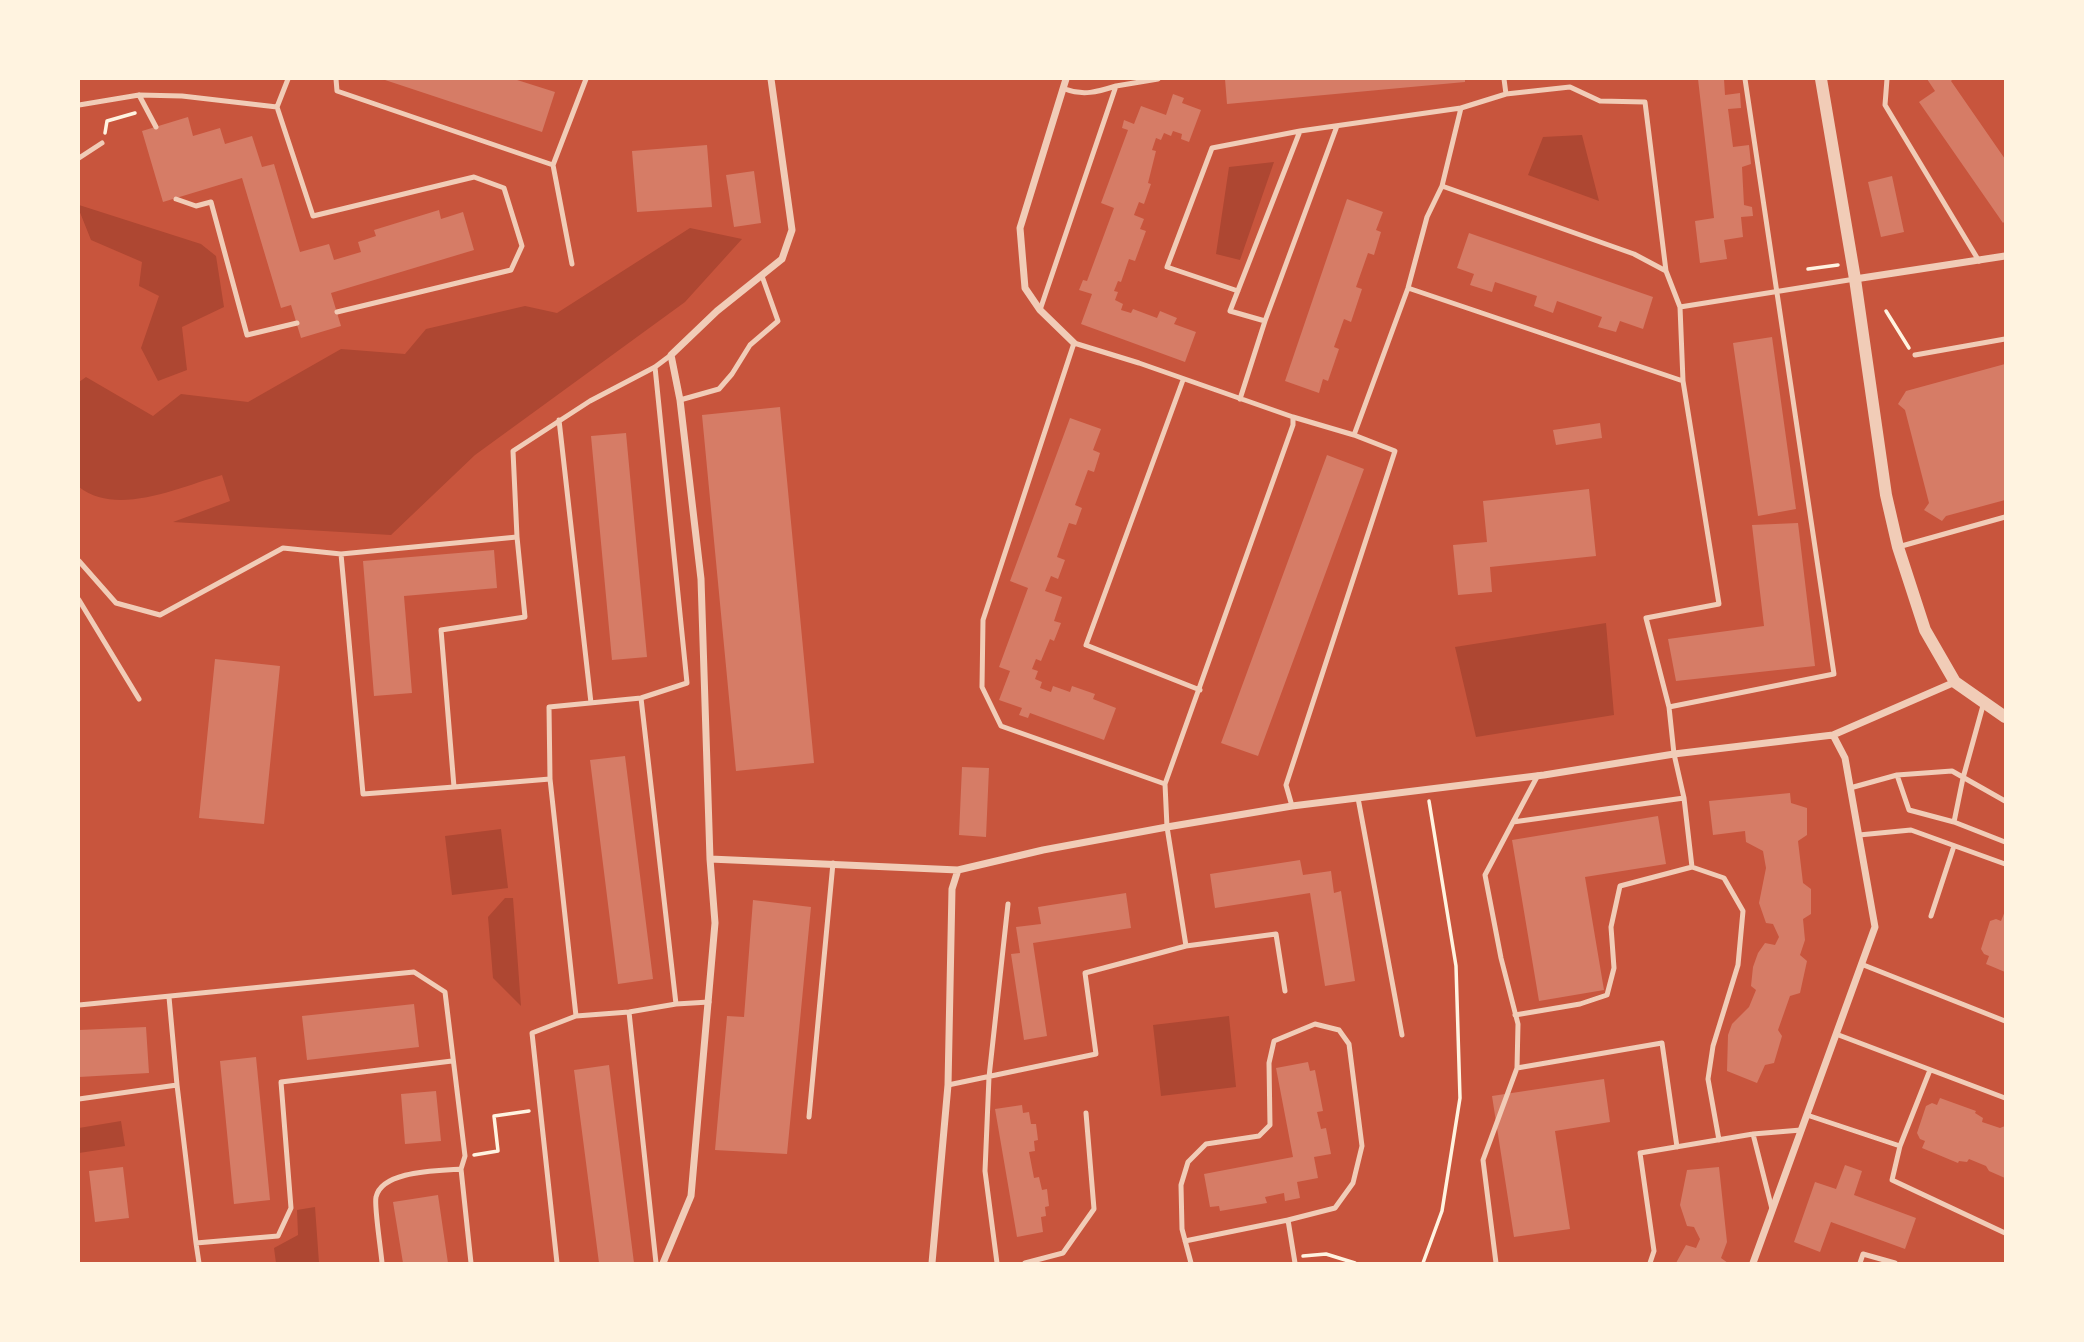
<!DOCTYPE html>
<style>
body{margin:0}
#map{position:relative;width:2084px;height:1342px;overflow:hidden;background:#c8553d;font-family:Rubik,sans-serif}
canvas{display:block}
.frame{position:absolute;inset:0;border:80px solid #fff3e0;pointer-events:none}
</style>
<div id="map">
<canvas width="2084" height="1342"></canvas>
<div class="frame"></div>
</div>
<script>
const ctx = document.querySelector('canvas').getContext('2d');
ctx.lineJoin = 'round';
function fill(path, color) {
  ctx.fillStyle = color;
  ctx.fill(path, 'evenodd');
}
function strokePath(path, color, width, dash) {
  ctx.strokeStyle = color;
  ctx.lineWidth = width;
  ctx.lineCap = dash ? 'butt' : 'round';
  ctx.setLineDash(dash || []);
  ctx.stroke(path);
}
fill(new Path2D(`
 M1582 135 1599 201 1528 175 1543 137Z
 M1274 162 1240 260 1216 254 1229 167Z
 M79 205 201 244 216 256 224 307 182 327 187 370 158 381 141 348 159 296 139 286 142 262 91 240 79 210Z
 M690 228 742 239 685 302 475 455 391 535 173 522 230 501 222 475C180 487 117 517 79 487V382L86 377 153 416 181 394 248 402 341 349 405 354 426 329 525 306 557 313Z
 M1606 623 1614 715 1476 737 1455 647Z
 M501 829 508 888 452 895 445 836Z
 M505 898H513L521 1006 493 978 488 917Z
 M1229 1016 1236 1087 1161 1096 1153 1025Z
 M121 1121 125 1146 79 1153V1128Z
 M315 1207 319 1263H276L274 1248 298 1235 297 1210Z`), '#ae4732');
fill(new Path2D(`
 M382 79H514L555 92 542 132Z
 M1225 79H1465V82L1227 104Z
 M1698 79H1724L1725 95 1740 93 1741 108 1728 109 1733 147 1749 145 1751 164 1742 167 1744 205 1752 207 1753 216 1741 217 1743 237 1724 240 1727 259 1700 263 1695 221 1714 218Z
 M1927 79H1953L1951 81 2005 159V221L2003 223 1919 102 1935 91Z
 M1173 94 1184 98 1182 103 1201 110 1189 142 1181 139 1182 134 1173 131 1171 136 1164 133 1161 140 1156 138 1152 150 1156 151 1148 183 1151 184 1144 204 1139 202 1134 215 1144 219 1140 229 1146 231 1135 261 1129 259 1121 282 1118 281 1114 291 1118 292 1115 300 1123 304 1121 310 1131 313 1133 309 1157 318 1160 311 1177 318 1174 324 1196 332 1185 362 1081 324 1092 294 1079 290 1083 280 1087 281 1114 208 1101 203 1128 130 1122 128 1124 120 1134 124 1141 106 1166 115Z
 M188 117 193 136 220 128 225 144 252 136 262 167 274 164 300 252 329 244 334 260 361 252 358 242 376 236 374 230 439 210 441 219 463 212 474 250 331 293 341 326 301 338 291 305 281 308 242 178 163 202 142 131Z
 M707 145 712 207 637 212 632 151Z
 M754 171 761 223 734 227 726 175Z
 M1892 176 1904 232 1881 237 1868 182Z
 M1347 199 1383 212 1376 230 1381 232 1374 255 1368 253 1356 287 1362 289 1351 322 1344 319 1334 347 1339 349 1328 381 1323 379 1319 393 1285 381Z
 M1469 233 1653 297 1643 329 1620 321 1616 332 1598 327 1602 317 1557 301 1553 313 1534 306 1537 296 1495 282 1492 292 1470 285 1474 274 1457 268Z
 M1772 337 1796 509 1758 516 1733 343Z
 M2005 364V500L1946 516 1942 521 1924 510 1929 503 1905 410 1898 404 1906 391Z
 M780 407 814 763 736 771 702 415Z
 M1070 418 1101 429 1093 450 1100 453 1094 472 1088 470 1075 505 1082 508 1076 525 1069 523 1057 557 1065 560 1058 579 1051 576 1045 591 1062 597 1054 621 1061 623 1054 641 1050 639 1041 661 1036 659 1032 669 1038 671 1035 679 1042 682 1040 688 1051 692 1053 686 1070 692 1072 686 1095 694 1093 699 1116 708 1104 740 1030 713 1028 718 1019 715 1022 708 999 700 1010 671 999 667 1028 588 1010 581Z
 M1600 423 1602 438 1556 445 1553 430Z
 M626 433 647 657 612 660 591 436Z
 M1327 455 1364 469 1258 756 1221 743Z
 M1589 489 1596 556 1490 567 1492 592 1458 595 1453 545 1487 542 1483 501Z
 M1798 523 1815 666 1676 681 1668 639 1764 626 1752 525Z
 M494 550 497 588 404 596 412 693 374 696 363 561Z
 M215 659 280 666 264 824 199 818Z
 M625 756 653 979 618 984 590 760Z
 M962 767 989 768 986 837 959 835Z
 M1790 793 1791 803 1807 808V835L1798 841 1803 883 1811 889V914L1803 919 1805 940 1800 955 1807 961 1800 993 1790 996 1778 1030 1782 1036 1774 1063 1765 1065 1757 1083 1727 1071 1728 1035 1732 1024 1749 1007 1756 990 1751 986 1753 967 1758 953 1765 943 1775 945 1779 937 1773 924 1766 923 1759 903 1766 868 1763 851 1746 842 1745 831 1713 835 1709 801Z
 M1658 816 1666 864 1585 877 1604 990 1539 1001 1512 840Z
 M1300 860 1303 875 1331 871 1334 893 1341 891 1355 981 1325 986 1310 893 1215 908 1210 874Z
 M1126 893 1131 928 1033 943 1047 1036 1024 1040 1011 954 1020 953 1016 927 1041 924 1038 907Z
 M753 900 811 907 787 1154 715 1150 727 1016 744 1017Z
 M2005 911V972L1986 964 1989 956 1984 954 1981 949 1990 921 1996 919 2001 921Z
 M414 1004 419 1047 307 1060 302 1016Z
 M146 1027 149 1073 79 1077V1030Z
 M256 1057 270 1200 234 1204 220 1061Z
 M1308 1062 1310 1071 1315 1070 1323 1111 1317 1112 1321 1129 1326 1128 1331 1154 1314 1157 1318 1178 1297 1182 1300 1198 1285 1201 1284 1193 1265 1197 1267 1203 1220 1211 1219 1206 1210 1207 1204 1174 1293 1157 1276 1068Z
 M609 1065 634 1263H599L574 1070Z
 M1604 1079 1610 1122 1555 1131 1570 1229 1514 1237 1492 1096Z
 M436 1091 441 1141 405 1144 401 1094Z
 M1940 1098 1976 1111 1975 1113 1983 1118 1982 1122 2000 1128 2005 1126V1178L1989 1171 1986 1166 1969 1159 1967 1162 1959 1161 1958 1163 1922 1148 1925 1141 1920 1139 1917 1133 1926 1106 1932 1103 1937 1105Z
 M1022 1105 1023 1113 1029 1112 1031 1124H1036L1038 1140 1034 1141 1035 1151 1029 1152 1034 1178 1039 1177 1042 1190 1047 1189 1049 1206 1045 1207 1046 1216 1041 1217 1043 1232 1017 1237 995 1109Z
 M1845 1165 1862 1171 1854 1195 1916 1218 1905 1249 1831 1222 1820 1252 1794 1242 1815 1182 1836 1189Z
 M123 1167 129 1218 95 1222 89 1171Z
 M1719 1167 1727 1242 1721 1258 1728 1263H1676L1686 1245 1696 1248 1700 1239 1694 1227 1687 1226 1680 1205 1687 1170Z
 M438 1195 448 1263H403L393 1202Z`), '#d67c66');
strokePath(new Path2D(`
 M105 133 107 121 135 113
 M1808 269 1838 265
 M1886 311 1909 348
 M474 1155 498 1151 494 1116 529 1111
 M1303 1256 1326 1254 1355 1263
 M1423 1263 1442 1211 1460 1098 1456 966 1429 801`), '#fff3e0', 3.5);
strokePath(new Path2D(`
 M336 79 337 91 553 165
 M1887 79 1885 105 1979 261
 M1116 86 1158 79
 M1506 94 1570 87 1600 101 1645 102 1666 271
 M139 95 156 127
 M79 105 139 95 182 96 277 107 288 79
 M277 107 313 216 474 177 504 188 522 246 511 270 337 312
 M1461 108 1506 94 1504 79
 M79 158 102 143
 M1442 186 1634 254 1666 271 1680 307
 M176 199 196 206 211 202 247 335 297 323
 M572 264 553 165 586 79
 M1408 288 1683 381 1680 307 1855 279
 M1238 291 1167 267 1212 148 1300 131 1461 108 1442 186 1427 217 1408 288 1354 435
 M1040 310 1116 86C1097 92 1083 96 1065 89
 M1265 321 1337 126
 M1074 343 1139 363 1293 417V425L1165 784 1001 726 982 687 983 620Z
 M1915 355 2005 339
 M655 367 687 683 641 698 549 707 550 779 454 787 441 630 525 617 517 537 513 451 590 401 655 367 671 355
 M1183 380 1086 645 1200 690
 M1240 399 1265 321 1230 311 1300 131
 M680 400 719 389 732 374 750 345 778 321 762 276
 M559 420 591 703
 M1898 547 2005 517
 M79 561 116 603 160 615 283 548 341 554
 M79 600 139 699
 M1669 707 1834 674 1745 79
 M1897 775 1909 810 1954 822 2005 842
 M550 779 576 1016
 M454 787 363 794 341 554 517 537
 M1850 788 1897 775 1952 771 2005 801
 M1358 798 1402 1035
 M1292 806 1286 785 1395 451 1354 435 1293 417
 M1513 822 1538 775
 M1954 822 1963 778 1984 702
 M1859 835 1911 830 2005 864
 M1692 867 1724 878 1743 911 1738 965 1713 1046 1708 1079 1719 1140
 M1931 916 1954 846
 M1186 946 1276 934 1285 991
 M1861 964 2005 1021
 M169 997 177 1085
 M676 1004 709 1002
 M79 1005 414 972 445 992 465 1156 461 1169 471 1263
 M629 1012 656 1263
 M1515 1015 1580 1004 1607 995 1614 968 1611 927 1620 886 1692 867 1684 798
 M1836 1034 2005 1098
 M1517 1068 1518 1024 1501 958 1485 875 1513 822 1684 798 1674 754 1669 707 1646 618 1719 604 1683 381
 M948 1085 1096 1054 1085 973 1186 946 1167 827 1165 784
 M79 1099 177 1085 196 1243
 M1807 1115 1900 1146 1892 1180 2005 1233
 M809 1117 833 863
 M1753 1134 1772 1209
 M1900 1146 1930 1070
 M1185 1241 1288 1220
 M199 1263 196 1243 278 1236 291 1208 281 1082 452 1061
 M382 1263C381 1250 374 1206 376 1197 382 1170 439 1171 461 1169
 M557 1263 532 1033 576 1016 629 1012 676 1004 641 698
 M997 1263 985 1171 989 1077 1008 904
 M1025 1263 1063 1253 1094 1209 1086 1113
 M1191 1263 1182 1229 1181 1185 1188 1162 1206 1144 1259 1136 1270 1125 1269 1063 1274 1041 1315 1024 1339 1030 1349 1044 1362 1146 1353 1183 1335 1208 1288 1220 1295 1263
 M1496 1263 1483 1160 1517 1068 1662 1043 1677 1147
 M1650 1263 1654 1251 1640 1153 1753 1134 1801 1130
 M1860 1263 1863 1254 1895 1263`), '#f1ccb7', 5);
strokePath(new Path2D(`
 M1066 79 1020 228 1025 288 1040 310 1074 343
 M1855 279 2005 256
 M710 859 958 870 1043 850 1167 827 1292 806 1544 775 1674 754 1833 735 1955 682
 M663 1263 691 1196 715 923 710 859 701 579 680 400 671 355 717 311 782 259 792 230 771 79
 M932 1263 948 1085 952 889 958 870
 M1753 1263 1875 927 1845 758 1833 735`), '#f1ccb7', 7);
strokePath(new Path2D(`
 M1821 79 1855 279 1886 495 1898 547 1925 630 1955 682 2005 717`), '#f1ccb7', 12);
</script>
